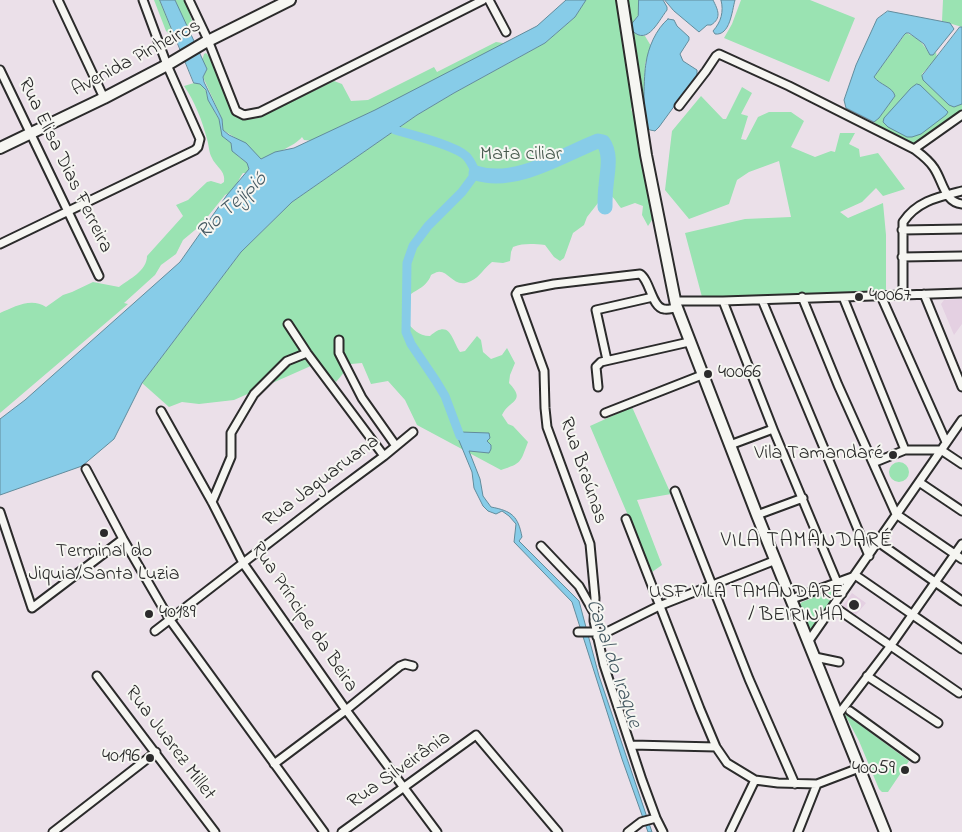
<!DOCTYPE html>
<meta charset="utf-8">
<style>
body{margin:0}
canvas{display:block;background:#ebe0e9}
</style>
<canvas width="962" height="832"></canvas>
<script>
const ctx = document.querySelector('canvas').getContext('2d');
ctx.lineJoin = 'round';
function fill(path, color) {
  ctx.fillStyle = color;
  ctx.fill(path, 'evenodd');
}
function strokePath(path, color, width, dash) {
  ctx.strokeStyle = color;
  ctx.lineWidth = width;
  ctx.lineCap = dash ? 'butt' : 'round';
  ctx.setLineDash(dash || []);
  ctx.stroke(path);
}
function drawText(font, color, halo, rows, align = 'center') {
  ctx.font = font + ' "Indie Flower",sans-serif';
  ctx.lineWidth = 4;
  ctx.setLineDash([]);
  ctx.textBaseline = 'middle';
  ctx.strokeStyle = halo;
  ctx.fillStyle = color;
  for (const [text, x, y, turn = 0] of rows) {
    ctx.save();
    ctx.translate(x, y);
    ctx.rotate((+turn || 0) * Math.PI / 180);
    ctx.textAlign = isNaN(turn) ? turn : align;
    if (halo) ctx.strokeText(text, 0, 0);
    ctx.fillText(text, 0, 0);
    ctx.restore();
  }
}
fill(new Path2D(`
 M962 299V324L954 335 941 304 944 300Z
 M852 593 866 603 855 616 842 607Z`), '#e4d0e2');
fill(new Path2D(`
 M154 0H160L176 40 166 31Z
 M175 0H185L192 21 194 23 193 29 188 30Z
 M586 0H639L638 16 630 26C633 33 638 36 645 36L651 46 645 64 644 104 633 105 631 109 636 122 654 217 648 226 642 215 643 206 635 203 621 208C615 201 612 191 601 194L598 203 587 217 584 225 573 233 564 258 560 261 554 257 545 245C533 244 524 243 513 247L511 252 510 261 503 263 492 262C484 268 480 277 471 281 454 290 449 270 438 272 436 272 433 274 431 275 426 290 409 291 406 300 404 306 406 315 406 321 413 329 418 336 430 336 450 318 452 340 460 352L465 351 477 336 481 340 483 352 491 359 502 355 507 348 515 363 510 375 509 383C527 402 509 400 502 415L508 424 513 426 528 442C520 463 522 463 501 470L417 425 405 400 388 381 371 384 362 363 351 364 336 382 320 366 313 365 234 400 199 404 182 402 169 407 142 383 241 252 292 202 417 115 454 93 545 43 575 17Z
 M741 0H810L855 18 829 82 724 38 732 24Z
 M943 0H962V27L942 21Z
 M906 33C912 35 920 40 924 46 928 51 927 52 933 55L936 52 937 58 922 74 957 106 962 104V111L915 144C901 141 883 133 874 122L879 118 895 96C893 87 880 85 874 77Z
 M496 42 503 43 504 46 314 141 304 140 302 137C295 146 272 155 261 159L242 142 223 130 222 119 203 77 207 69 202 61 204 54 206 53 214 63 239 116 244 119 259 118 334 81 342 84 351 101 368 100 434 67 437 72Z
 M194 83 200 84 206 91 207 96 211 103 215 113 219 119 224 137 231 143 238 156 247 163 249 169 246 173H243C237 181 235 192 225 195L201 225 183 240 176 254 161 265 155 275 124 303 128 304 0 413V313C14 307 31 297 46 307L63 295 72 292 93 282 119 287C129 279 147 271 147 256L183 216 176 205 188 200 207 182 211 181 221 184 224 182C226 171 216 167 212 158 209 153 209 146 207 139 202 120 195 102 184 86Z
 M742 87 752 93 741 114 748 116 741 139 746 140 758 117 769 112H791L804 121 791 147 815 157 831 151 835 152 840 133H855L849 144 859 149 860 157 878 153 905 189 883 196 876 188 862 202 840 212 848 218 883 203 886 235V291L702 297 685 233 745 219 791 217 779 161 749 172 737 180 729 204 689 219 665 190 672 131 701 96 723 119H726Z
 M632 407 671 494 637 500 662 565 652 572 590 426Z
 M889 472a10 10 0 1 1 20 0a10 10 0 1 1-20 0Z
 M836 589 838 595 814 630 807 629 798 606 802 602Z
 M844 713 909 761 888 792H882L879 789 859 741Z`), '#9ae3b2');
const water = new Path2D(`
 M160 0H175L207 69 203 77 204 82 222 119 223 130 229 135 246 143 261 159 275 152 294 148 375 110 537 26 566 0H586L575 17 545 43 454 93 417 115 292 202 241 252 142 383 114 439 82 466 0 495V419L25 400 180 262 227 195 249 169 247 163 232 151 231 143 222 136 219 119 208 100 206 90 200 84 194 83Z
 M639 0H663L667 7V10C657 23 646 49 629 27L638 16Z
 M665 0H713C718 10 722 18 711 25H707L699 32 674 11Z
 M721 0H735C732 11 730 36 715 34L713 31C721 22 724 12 721 0Z
 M888 11 950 23 954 29 933 55H930L924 44 909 33H906L904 35 874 77C880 85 893 87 895 96L879 118 874 122 846 108 844 100 856 65 877 19Z
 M668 19 674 20 677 26 689 37V40L680 54 683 61 697 70V75L659 127 655 131C652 130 650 131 648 128 642 122 644 73 646 63 648 48 656 29 668 19Z
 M960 27H962V104L954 107 949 105 923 80 922 76Z
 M917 84 920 85 948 112 946 115 921 134 912 137H907L888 127 883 122 884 118 911 88Z
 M458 425 461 432 489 433 490 438 487 441 491 445V449L489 453 469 451 480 479 483 496 491 507C512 511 518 516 522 537L519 541 579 601 599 676 652 832H648L622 759 572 602 514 542 516 524 509 516 502 511 496 514 488 511 483 506 474 488 472 472 453 426Z`);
fill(water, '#87cce8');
strokePath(water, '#628c9c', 1);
strokePath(new Path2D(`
 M395 130C412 135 454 145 466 156 471 161 473 167 476 173L462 192 428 226 413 246 407 263 406 332 411 344 436 381 445 396 460 436`), '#87cce8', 9);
strokePath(new Path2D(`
 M476 173C515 186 562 155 598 141L603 142C612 155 607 172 606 186 605 193 605 200 605 207`), '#87cce8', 15);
const street = new Path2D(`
 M58 0 104 98
 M189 0 208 40 236 111 244 115 260 112 483 0
 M489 0 506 32
 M0 70 99 276
 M679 106 706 71 716 56 719 54 789 86 914 149C922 155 929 160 934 168 943 181 944 202 962 204
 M914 149 962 115
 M902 230 962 229
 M0 244 195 150 198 147 200 139 167 65 143 0
 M902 257 962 256
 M903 294V222C917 201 938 197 962 191
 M924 294 962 387
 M881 296 946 442
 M802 297 838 385 896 514 962 559
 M843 297 905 450
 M762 300 869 556
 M723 301 773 429 842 594
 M675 302 681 301H723L962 293
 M288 324 307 353 384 456
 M339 340V353L362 398 396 446
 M607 360 596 310 653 297
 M598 387 596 367 601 362 689 342
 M161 411 212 502 243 563 346 710 437 832
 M605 413 702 375
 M730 445 773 429
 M873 463 905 450H941L962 464
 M86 469 123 539 170 620 324 832
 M919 482 962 511
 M675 491 749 679 795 784
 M212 502 231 457V433L254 394 287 361 307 353
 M0 512 32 608 123 539
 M757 515 803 498
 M626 519 700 709 716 747 727 763 755 780 778 783 817 784 859 768
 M878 542 962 601
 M541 546 579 586 593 611
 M855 575 962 649
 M792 599 855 576
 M833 606 959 693
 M155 631 322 502 384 456 413 432
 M578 632H596
 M597 637 659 606 776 560
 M808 642 962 420
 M815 657 839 662
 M97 676 215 832
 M867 676 938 723
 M850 711 915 758
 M838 715 889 648 962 544
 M632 745 716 747
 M274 764 346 710 400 666 405 664 413 666
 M53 832 156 752
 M342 832 476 735 558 832
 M628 832 641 822 656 818
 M663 832 656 818 642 780 604 665 594 621 595 598 590 544 547 427 545 408 544 371 516 294 518 291 554 284 640 274C650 280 652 308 664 309 668 310 673 308 677 308
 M730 832 755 780
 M798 832 817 784`);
const secondary = new Path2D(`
 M622 0 646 155 676 305 757 515 885 832
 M0 148 104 98 167 65 204 43 290 0`);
strokePath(street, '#2b2b2b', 11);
strokePath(secondary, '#2b2b2b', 14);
strokePath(street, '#f6f6f2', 7);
strokePath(secondary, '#f6f6f2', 10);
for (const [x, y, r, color] of [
 [859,297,5,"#2b2b2b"],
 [708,374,5,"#2b2b2b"],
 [893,455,5,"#2b2b2b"],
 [104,533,5,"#2b2b2b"],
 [854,605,6,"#2b2b2b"],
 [149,614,5,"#2b2b2b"],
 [150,758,5,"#2b2b2b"],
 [905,770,5,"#2b2b2b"]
]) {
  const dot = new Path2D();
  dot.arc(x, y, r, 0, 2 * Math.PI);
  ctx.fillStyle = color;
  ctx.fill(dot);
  strokePath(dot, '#f6f6f2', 2);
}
drawText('20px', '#2b2b2b', '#f6f6f2', [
 ["Avenida Pinheiros",137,59,-28],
 ["Rua Elisa Dias Ferreira",64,166,64],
 ["Rua Braúnas",582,471,71],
 ["Rua Jaguaruana",322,482,-37],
 ["Rua Príncipe da Beira",303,618,56],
 ["Rua Juarez Millet",169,744,53],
 ["Rua Silveirânia",400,771,-35]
]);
drawText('20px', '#47594d', '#f6f6f2', [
 ["Mata ciliar",521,156]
]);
drawText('20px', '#2b2b2b', '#f6f6f2', [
 ["40067",869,297,"left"],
 ["40066",718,374,"left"],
 ["Vila Tamandaré",883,455],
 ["Terminal do",104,553,"center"],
 ["Jiquia/Santa Luzia",104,576,"center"],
 ["USF VILA TAMANDARE",843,594],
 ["/ BEIRINHA",843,617],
 ["40189",159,614,"left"],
 ["40196",140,758],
 ["40059",895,770]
], 'right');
drawText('italic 21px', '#475b64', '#f6f6f2', [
 ["Rio Tejipió",233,207,-43],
 ["Canal do Iraque",612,664,71]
]);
ctx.letterSpacing = '1px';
drawText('21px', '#2b2b2b', '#f6f6f2', [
 ["VILA TAMANDARÉ",807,543]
]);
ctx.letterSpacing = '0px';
</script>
